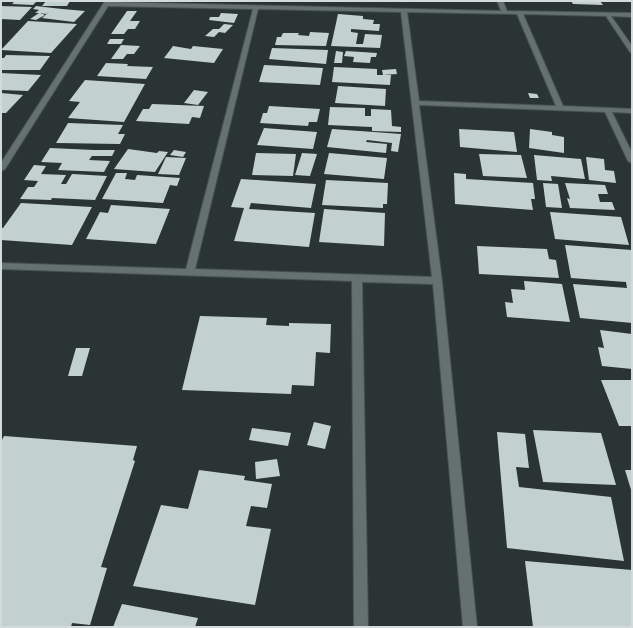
<!DOCTYPE html>
<style>
body{margin:0}
#map{position:relative;width:633px;height:628px;overflow:hidden;background:#2a3435;font-family:Helvetica,sans-serif}
canvas{display:block}
.frame{position:absolute;inset:0;border:2px solid #d3dada;pointer-events:none}
</style>
<div id="map">
<canvas width="633" height="628"></canvas>
<div class="frame"></div>
</div>
<script>
const ctx = document.querySelector('canvas').getContext('2d');
ctx.lineJoin = 'round';
function fill(path, color) {
  ctx.fillStyle = color;
  ctx.fill(path, 'evenodd');
}
function strokePath(path, color, width, dash) {
  ctx.strokeStyle = color;
  ctx.lineWidth = width;
  ctx.lineCap = dash ? 'butt' : 'round';
  ctx.setLineDash(dash || []);
  ctx.stroke(path);
}
fill(new Path2D(`
 M15 1H37L33 5 12 4Z
 M46 1H70L67 6H42Z
 M571 1H600L603 5 573 4Z
 M1 6 32 7 20 20 1 19Z
 M36 6 62 9 85 11 74 22 42 18 49 12 46 14 40 13 45 15 36 20 30 19 39 13H35L39 10 33 9Z
 M127 11H137L130 21H140L135 29H128L124 34H111Z
 M221 13 238 14 234 23 209 20 210 17H219Z
 M338 14 363 16V19L374 20 373 24H380L379 31 351 29V32L358 33 356 44H363L365 34 382 35 380 48 331 46Z
 M28 21 77 24 51 53 1 50Z
 M224 24 233 25 225 33 219 32 214 37 205 36 213 29H219Z
 M310 32 329 33 326 46 275 45 277 37H281L283 33H299L298 35 309 36Z
 M110 39H124L121 44H107Z
 M121 45 140 46 134 54H127L123 59H111Z
 M173 46 191 49 193 46 223 49 214 63 164 58Z
 M272 48 328 50 326 64 269 59Z
 M336 51 343 52 342 63H334Z
 M346 51 377 53 376 57H371L370 63 353 62 354 57 344 56Z
 M6 55 50 56 40 70H1V58H4Z
 M106 63 128 64 127 66 153 67 146 79 97 76Z
 M264 65 323 68 320 85 259 82Z
 M334 67 377 69V75H391L390 85 332 82Z
 M396 69 397 74 383 75 382 70Z
 M1 73 41 75 28 91 1 90Z
 M85 80 145 84 124 122 68 118 80 102 69 101Z
 M338 86 386 89 385 106 335 103Z
 M194 90 208 92 198 105 184 103Z
 M1 93 23 95 6 113H1Z
 M528 93 537 94 539 98H530Z
 M152 104 204 106 200 118 192 117 189 124 136 121 143 109H149Z
 M269 106 320 109 317 122H309L308 126 260 123 263 113H267Z
 M330 107 365 108V116H371V109L391 110 392 126 401 127V132L372 131V127L328 125Z
 M68 123 123 125 118 134H125L120 144 56 143Z
 M264 128 317 132 313 149 257 145Z
 M332 129 401 134 398 152 391 151 392 143 367 140 366 142 387 144 386 153 327 147Z
 M459 129 514 132 517 152 460 147Z
 M530 129 552 132V135L564 137V153L529 148Z
 M50 148 94 150H115L112 156H92L89 160 110 161 104 172 58 170 62 163 41 162Z
 M128 149 157 153 159 151 168 152 155 172 114 169Z
 M174 150 186 152 183 157 170 155Z
 M256 153 296 154 293 176 252 175Z
 M302 153 317 154 310 176 295 175Z
 M329 153 387 158 384 179 324 174Z
 M479 154 521 155 527 178 483 176Z
 M534 155 581 159 585 179 551 176 552 181 537 180Z
 M166 157 186 158 179 175 158 174Z
 M586 157 604 159 605 170 614 171 616 183 589 180Z
 M34 165 46 166 41 174 66 175 61 184H66L72 174 107 176 95 200 52 198 51 200 20 199 28 187H34L38 181 24 180Z
 M116 173H127L125 179 135 180 137 175 180 178 177 186 170 185 163 203 102 199Z
 M454 173 466 174V179L533 183 535 199H531L533 210 455 204Z
 M241 179 316 184 311 208 251 203 249 209 315 213 309 247 234 241 244 208 231 207Z
 M326 180 388 183 387 204H383V208L322 205Z
 M543 183 558 184 562 208 546 207Z
 M565 183 605 185 608 194H598L600 202H612L615 210 570 208 567 198 570 199Z
 M21 203 92 207 72 245 1 240V228H3Z
 M111 205 170 209 156 244 86 239 100 212 108 213Z
 M324 209 385 213 384 246 319 242Z
 M550 212 621 217 629 245 555 239Z
 M565 245 632 250V323L580 318 573 284 627 288 626 282 571 278Z
 M477 246 547 249 549 259 556 260 559 278 479 274Z
 M524 281 562 284 570 322 507 317 505 302 513 303 511 289 525 290Z
 M200 316 267 318 266 325 289 326V323L331 324 330 353 316 352 314 386 292 385 291 394 182 390Z
 M600 330 632 334V369L602 366 598 347 604 348Z
 M76 348H90L82 376H68Z
 M601 380H632V426H619Z
 M314 422 331 426 325 449 307 445Z
 M252 428 291 433 288 446 249 440Z
 M533 430 601 433 616 485 543 482Z
 M497 432 525 434 529 468 516 467 519 487 611 497 624 561 507 548Z
 M4 436 137 446 133 460 135 461 101 567 107 568 90 625 72 623 71 627H1V442Z
 M277 459 280 476 256 479 255 462Z
 M199 470 245 476 244 480 272 484 267 508 251 506 246 526 271 529 255 605 133 586 161 505 188 509Z
 M625 470H632V493Z
 M525 561 632 570V627H533Z
 M122 604 198 618 195 627H113Z`), '#c3d0d0');
const minor = new Path2D(`
 M105 1H111L110 2 501 11 497 1H503L507 11 632 13V17L611 16 632 46V53L630 52 606 16 523 14 563 106 632 109V113L612 112 632 153V163L628 161 605 112 419 105 442 281 477 627H463L433 284 362 282 368 627H354L352 281 1 269V263L186 269 253 9 108 6 5 169 1 171V163ZM258 9 401 12 432 277 195 269ZM407 12 517 14 556 106 419 101Z`);
strokePath(minor, '#485151', 2);
fill(minor, '#657070');
</script>
